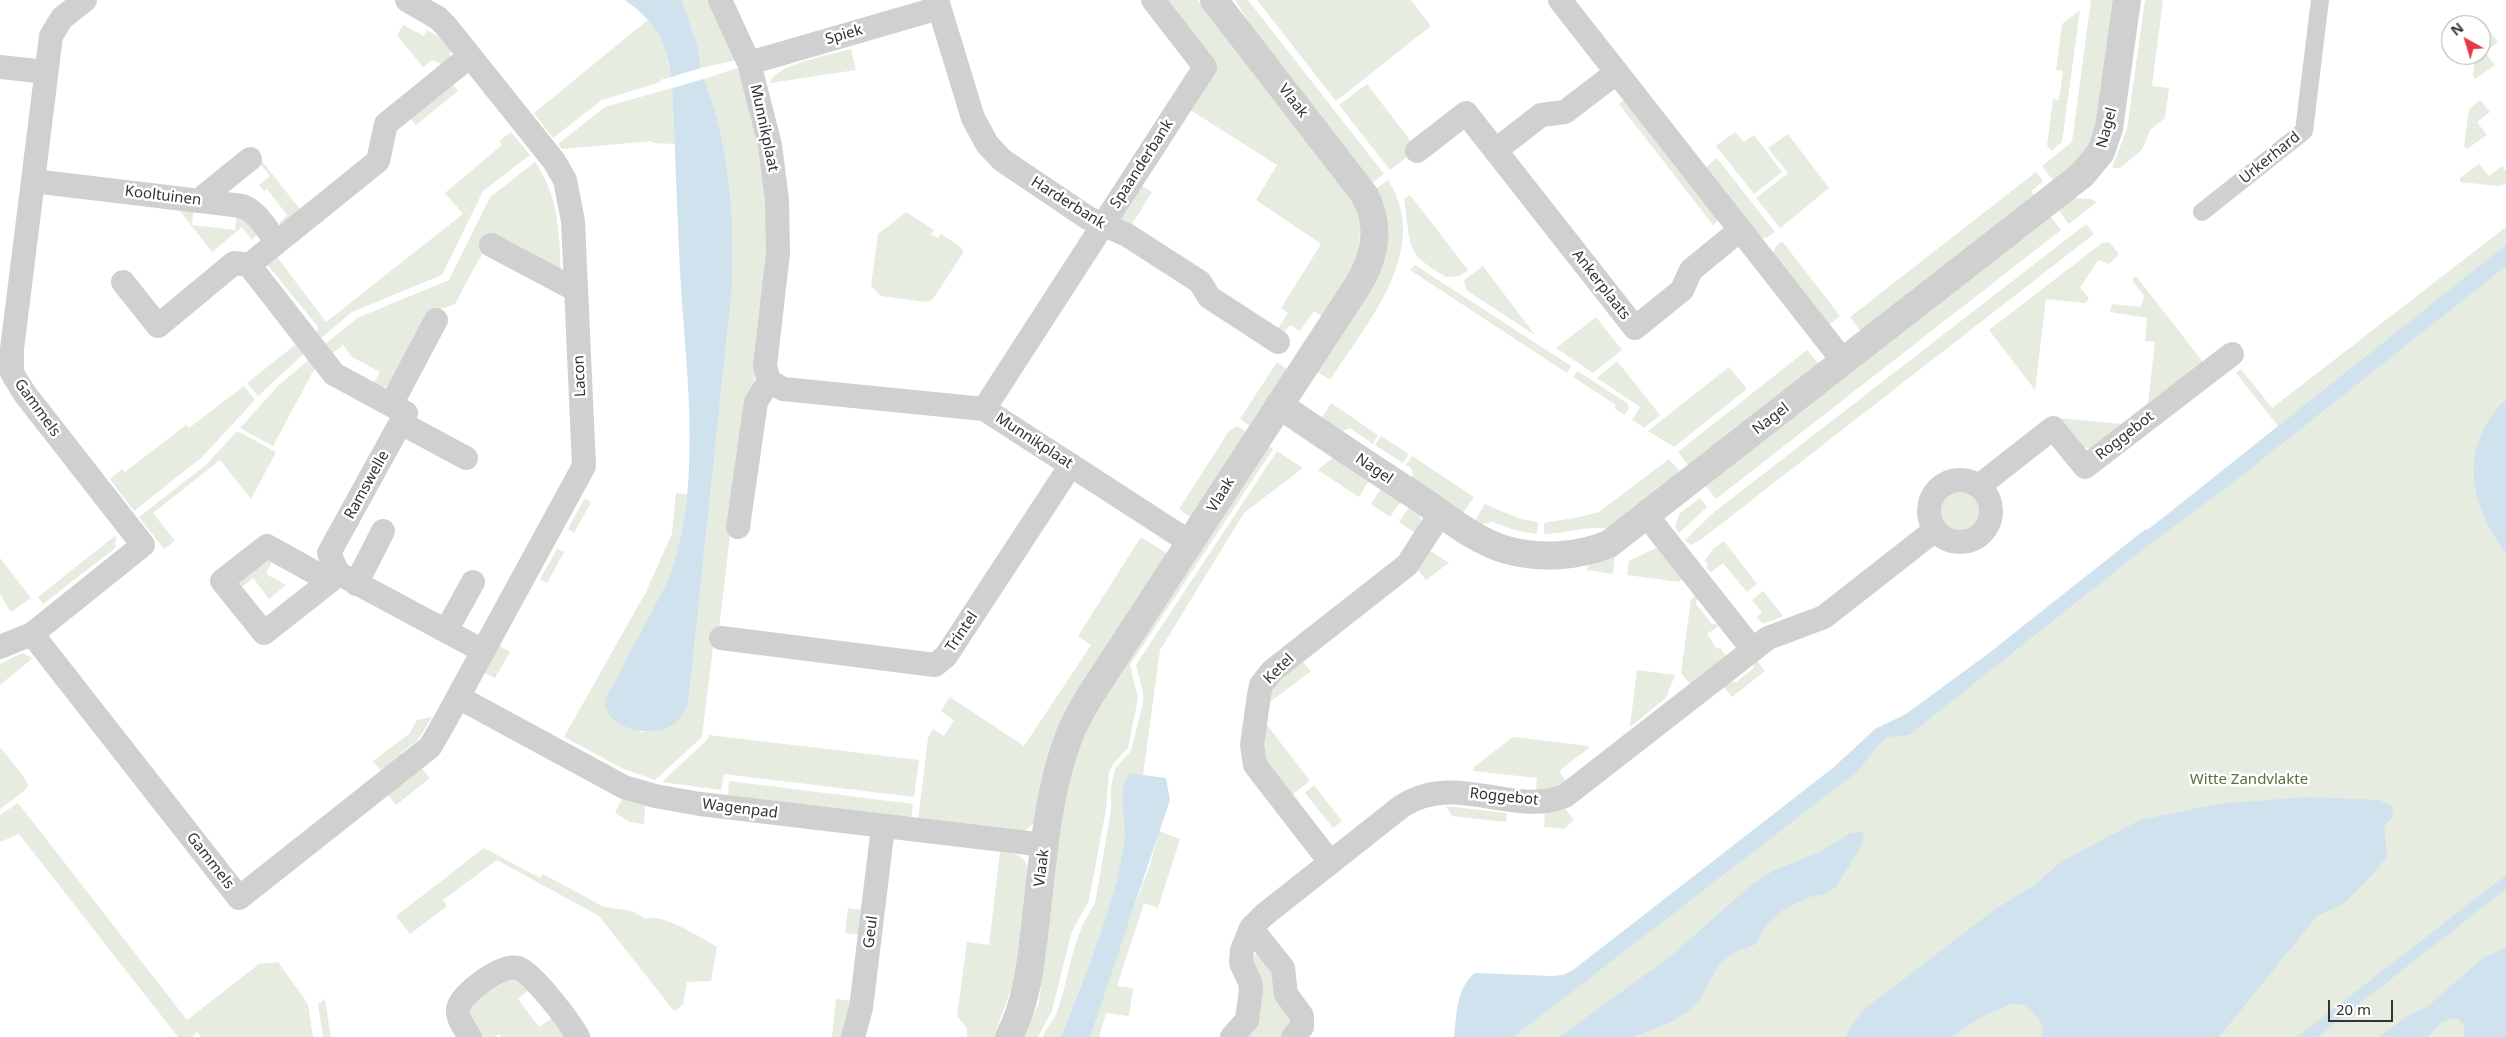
<!DOCTYPE html>
<style>
body{margin:0}
#map{position:relative;width:2506px;height:1037px;overflow:hidden;background:#fff;font-family:"Noto Sans",sans-serif}
canvas{display:block}
.north{position:absolute;left:2441px;top:15px;width:50px;height:50px;box-sizing:border-box;background:#fff;border:1px solid #adadad;border-radius:50%;rotate:321deg;font-size:14px;font-weight:700;line-height:20px;text-align:center;color:#333}
.north::after{content:'';display:block;margin:auto;width:18px;height:22px;background:#e63946;clip-path:polygon(50% 0,100% 100%,50% 72%,0 100%)}
.scale{position:absolute;left:2328px;top:1000px;width:65px;height:22px;box-sizing:border-box;border:2px solid #333;border-top:0;padding-left:6px;font-size:15px;line-height:18px;white-space:nowrap;color:#333;-webkit-text-stroke:4px #fff;paint-order:stroke}
</style>
<div id="map">
<canvas width="2506" height="1037"></canvas>
<div class="north">N</div>
<div class="scale">20 m</div>
</div>
<script>
const ctx = document.querySelector('canvas').getContext('2d');
ctx.lineJoin = 'round';
function fill(path, color) {
  ctx.fillStyle = color;
  ctx.fill(path, 'evenodd');
}
function strokePath(path, color, width, dash) {
  ctx.strokeStyle = color;
  ctx.lineWidth = width;
  ctx.lineCap = dash ? 'butt' : 'round';
  ctx.setLineDash(dash || []);
  ctx.stroke(path);
}
function drawText(font, color, halo, rows, align = 'center') {
  ctx.font = font + ' "Noto Sans",sans-serif';
  ctx.lineWidth = 5;
  ctx.setLineDash([]);
  ctx.textBaseline = 'middle';
  ctx.strokeStyle = halo;
  ctx.fillStyle = color;
  for (const [text, x, y, turn = 0] of rows) {
    ctx.save();
    ctx.translate(x, y);
    ctx.rotate((+turn || 0) * Math.PI / 180);
    ctx.textAlign = isNaN(turn) ? turn : align;
    if (halo) ctx.strokeText(text, 0, 0);
    ctx.fillText(text, 0, 0);
    ctx.restore();
  }
}
fill(new Path2D(`
 M682 0H709L737 60 701 68 698 48Z
 M1163 0H1198L1320 156 1351 198 1356 208 1360 227 1359 252 1353 269 1322 316 1314 311 1300 331 1290 325 1282 335 1276 331 1288 313 1281 308 1321 244 1256 200 1277 165 1187 108 1215 66Z
 M1235 0H1248L1384 174 1372 183 1258 37Z
 M1257 0H1411L1431 26 1336 101Z
 M2091 0H2115L2096 133 2084 155 2055 183 2042 166 2072 142Z
 M2145 0H2163L2152 86 2169 88 2165 118 2150 130 2142 150 2120 168H2114L2112 167 2127 129Z
 M2080 10 2062 142 2051 151 2047 145 2053 99 2059 100 2063 71 2056 70 2062 24Z
 M649 19 665 45 671 77 660 80 661 82 602 100 553 138 534 113Z
 M403 25 424 36 427 30 443 39 451 49 450 58 442 64 432 60 423 67 397 35Z
 M2488 29 2498 42 2485 52 2495 65 2475 79 2473 76 2475 55H2481V34Z
 M851 49 856 70 770 83C773 65 833 54 851 49Z
 M740 67 757 129 768 223 763 315 753 390 745 408 717 646 713 647 702 737 655 780 624 769 564 737 646 592 672 534 676 493 687 494C685 525 679 554 667 583L640 732C666 732 671 723 688 706L732 288C735 217 730 146 704 79Z
 M452 83 458 91 416 125 409 117Z
 M1367 84 1413 144V152L1390 170 1339 105Z
 M672 88 675 144 653 143 652 141 562 149 558 144 605 107Z
 M1625 99 1719 220 1713 225 1619 104Z
 M2480 100 2490 112 2477 122 2487 135 2467 149 2464 146 2469 109Z
 M511 132 530 155 483 191 442 275 352 312 319 340 316 337 318 327 267 264 274 253 326 322 463 214 445 193 502 145 499 141Z
 M1735 132 1744 142 1754 135 1782 172 1754 194 1716 146Z
 M1788 134 1829 188 1780 228 1756 198 1788 173 1768 148Z
 M258 156 302 212 280 225V222L287 215 267 189 264 191 259 185 270 176 256 158Z
 M1717 158 1775 232 1766 238H1761L1705 168Z
 M535 162C560 199 559 234 561 277L485 248 455 304 432 312 388 387 372 386 380 372 352 357 343 345 330 355 323 346 357 318 449 280 490 197Z
 M2479 164 2489 176 2502 166 2506 171V184L2498 186 2460 182V178Z
 M2036 172 2043 181 2031 191 2036 198 1862 333 1850 317Z
 M1388 180C1433 249 1366 324 1330 380L1316 371C1329 351 1342 330 1356 310 1383 268 1401 238 1376 189Z
 M1139 184 1152 192 1129 229 1119 221Z
 M1410 195 1468 270 1460 276 1446 277C1438 272 1427 266 1420 259 1406 247 1408 217 1404 199Z
 M2073 198 2090 199 2097 202 2069 224 2058 210Z
 M194 208 192 225 235 230 237 213 258 234 252 240 242 227 212 252 180 211Z
 M906 212 934 230 931 234 938 238 941 234 962 248 963 253 933 299 927 302 881 296 871 286 878 234Z
 M2050 216 2061 230 1716 499 1705 485Z
 M2086 224 2094 234 1703 538 1691 545 1685 540 1713 513Z
 M2506 227V245L2504 247 2506 246V1037H1496L1878 738 1991 658 2278 426 2236 373 2241 369 2272 408Z
 M1782 241 1840 316 1828 326 1773 253 1776 246Z
 M2109 242 2119 254 2109 264 2098 260 2080 288 2089 298 2085 303 2046 299 2035 390 1989 330 2102 243Z
 M1415 265 1571 366 1567 373 1410 270Z
 M1483 266 1535 335 1466 290 1464 280Z
 M2136 276 2206 366 2097 450 2082 447 2058 418 2122 424 2148 403 2155 342 2145 341 2147 318 2110 312 2112 304 2141 307 2144 296 2132 280Z
 M1596 317 1622 350 1593 373 1556 348Z
 M300 341 307 351 258 396 247 383Z
 M1807 350 1818 363 1814 370 1690 467 1678 452Z
 M312 357 317 364 273 446 240 428 279 385Z
 M1617 361 1660 415 1644 428 1632 420 1640 407 1597 378Z
 M1277 362 1288 370 1251 427 1240 419Z
 M1729 367 1747 389 1674 447 1648 431Z
 M1578 371 1628 404 1629 408 1625 415 1614 408 1616 405 1573 377Z
 M244 386 255 400 201 458 134 511 110 479 122 469 125 472 186 425 189 428Z
 M1331 403 1378 435 1373 444 1350 428 1339 432 1320 421Z
 M1237 426 1247 432 1192 518 1179 509 1229 431Z
 M237 431 276 452 251 499 220 460 153 513 175 541 164 549 139 517 207 464Z
 M1381 436 1409 454 1403 463 1375 445Z
 M1267 445 1273 449 1130 665 1138 698 1128 748 1113 764 1109 772 1106 809 1089 900 1071 934 1052 1011 1038 1037H1025L1039 1002 1063 803 1076 753 1092 717Z
 M1277 451 1303 468 1244 513 1160 650 1143 775 1129 773C1116 788 1127 823 1124 844 1115 909 1083 976 1061 1037H1043C1045 1029 1053 1022 1056 1014 1071 976 1070 938 1095 904L1111 810V787L1115 769 1131 751 1143 703V692L1136 665Z
 M1335 456 1370 479 1359 497 1318 470Z
 M1412 456 1474 497 1463 513 1413 480 1412 469 1406 465Z
 M1669 459 1682 474 1611 529C1589 525 1566 533 1544 534V523L1580 517 1599 512Z
 M1382 487 1402 500 1390 517 1371 504Z
 M1937 511a23 23 0 1 1 46 0a23 23 0 1 1-46 0Z
 M585 498 591 502 574 533 568 529Z
 M1700 498 1707 507 1679 533 1675 527 1679 514Z
 M1485 504 1520 519 1538 522 1537 534 1514 530 1493 522 1481 524 1475 520Z
 M1410 506C1422 516 1424 520 1418 535L1399 522Z
 M116 535 115 548 43 604 38 597Z
 M1141 537 1168 554 1036 821 1024 831 918 821 928 738 933 729 944 736 954 720 941 711 950 697 1024 746 1091 645 1078 636Z
 M1724 541 1757 584 1747 592 1723 563 1711 572 1706 567 1708 565 1705 560 1713 549Z
 M1660 546 1684 577 1679 582 1627 575 1629 561Z
 M557 549 564 552 547 583 540 579Z
 M1429 550 1449 563 1426 580 1416 567Z
 M1615 554 1613 574 1586 570 1592 562Z
 M0 558 31 598 11 612 0 594Z
 M264 559H273L266 574 286 585 269 599 253 578 241 588 239 583Z
 M1763 591 1783 616 1763 624 1757 617 1762 612 1752 600Z
 M1698 595 1696 604 1712 624 1720 625 1707 634 1717 649 1720 648 1728 659 1692 687 1681 673 1691 599Z
 M496 644 510 652 495 678 481 671Z
 M22 653 33 658 0 685V664Z
 M1755 658 1765 671 1732 697 1722 684 1726 681 1736 682 1753 669Z
 M1301 660 1311 671 1266 705 1272 685Z
 M1637 670 1675 675 1666 698 1630 727Z
 M432 717 418 740 401 753 404 757 383 773 373 761 409 734 417 720Z
 M1264 721 1310 781 1289 797C1263 763 1261 764 1264 721Z
 M709 735 919 760 914 797 724 774 721 790 662 782 708 739Z
 M1513 737 1588 746 1589 748 1559 771 1568 784 1536 793 1537 778 1473 771 1474 767Z
 M0 747 26 780 28 786 24 791 0 809Z
 M420 766 430 778 396 805 386 792Z
 M729 781 913 804 911 820 728 798Z
 M1314 785 1342 821 1333 828 1305 793Z
 M623 797 645 805 644 824 630 822 615 813Z
 M18 803 187 1020 259 964 278 962 308 1004 313 1037H201L197 1032 192 1037H178L19 834 0 842V815Z
 M1446 806 1507 813 1506 822 1452 816Z
 M1563 806 1574 820 1564 829 1544 827 1545 810Z
 M1159 831 1180 839 1158 908 1144 903 1117 986 1133 988 1129 1016 1106 1013 1099 1037H1090L1118 950 1150 865Z
 M484 848 540 878 543 874 604 907 632 911 646 919C661 912 703 939 717 947L711 981 687 982 683 1005 674 1011 599 916 497 860 443 900 447 906 410 934 396 916Z
 M1000 852C1016 853 1026 855 1029 873L1013 983 994 1037H967V1028L957 1016 967 942 989 945Z
 M848 908 863 910 860 935 845 933Z
 M1259 953 1262 954 1294 1019 1282 1037H1240L1252 956Z
 M514 976 531 988 518 999 539 1027 553 1017 569 1037H501L499 1034 495 1037H479L467 1009 470 1002Z
 M325 999 330 1032 331 1037H323L318 1004Z
 M836 999 852 1001 842 1037H832Z`), '#e6ecdf');
fill(new Path2D(`
 M625 0H682L698 48 701 68 671 77C667 40 654 21 625 0Z
 M704 79C730 146 735 217 732 288L688 706C684 711 681 718 676 722 657 741 604 730 605 700L667 583C703 496 687 378 681 288 677 221 676 156 672 88Z
 M2506 245V266L2221 492 2147 546 1909 735 1887 737 1877 746 1858 771 1513 1037H1454C1457 1014 1456 988 1475 973L1552 976 1563 975 1573 970 1834 767 1875 729 1906 714 1989 653 2143 531 2150 528Z
 M2506 399V553C2468 502 2458 448 2506 399Z
 M1129 773 1166 778 1170 800 1090 1037H1061C1084 976 1114 909 1124 844 1127 823 1116 788 1129 773Z
 M2307 797 2379 800 2392 805 2393 816 2384 826 2387 857 2371 876 2343 904 2317 916 2219 1037H2042L2043 1029 2041 1022 2034 1013 2025 1005 2012 1004 1981 1017 1952 1037H1846L1849 1029 1863 1010 1997 908 2035 885 2062 861 2140 820 2217 804Z
 M1864 831 1862 845 1836 887 1823 894 1809 897 1783 910 1766 926 1756 944 1733 953 1719 965 1699 1000 1687 1012 1669 1023 1633 1037H1559L1671 956 1750 886 1773 871 1821 851 1849 834Z
 M2506 875V889L2317 1037H2297Z
 M2506 948V1037H2464V1025L2457 1018 2442 1021 2428 1037H2378L2409 1015 2427 1007 2484 957Z`), '#cfe2ee');
strokePath(new Path2D(`
 M2202 212 2304 131 2320 0`), '#d0d0d0', 18);
strokePath(new Path2D(`
 M720 0 749 63 770 145 777 200 778 253 765 366 769 381 783 389 984 409 1191 543
 M937 0 973 118 987 144 1002 160 1088 218 1127 235 1200 282 1209 297 1278 342
 M1560 0 1844 362
 M749 63 939 8
 M0 67 46 72
 M1496 150 1541 115 1565 112 1617 72
 M1417 151 1466 113 1635 328 1682 290 1691 270 1740 230
 M33 181 242 206C257 211 267 230 277 242
 M198 201 250 159
 M491 245 576 290
 M249 265 334 374 391 405
 M123 282 158 326 234 263 249 265 378 161 386 124 470 56
 M436 320 391 405 406 413 329 553 338 573 483 651
 M984 409 1205 67 1153 0
 M401 423 466 458
 M1929 511a31 31 0 1 1 62 0a31 31 0 1 1-62 0Z
 M1979 486 2053 428 2085 467 2232 354
 M1647 516 1753 650
 M738 527 756 402 769 381
 M330 581 267 546 222 581 264 633 330 581 338 573
 M356 584 383 531
 M446 631 473 582
 M32 634 239 898 430 747 445 721 584 466 573 221 565 180 554 161 446 26 438 18 407 0
 M721 638 935 665 946 656 1071 465
 M0 647 32 634 143 545 25 394 12 373V349L51 36 62 18 85 0
 M458 697 624 787 655 796 700 804 1045 845
 M1330 862 1255 765 1252 745 1259 695 1261 685 1272 671 1407 565 1441 513
 M1251 928 1283 968 1286 994 1302 1016V1027L1293 1037
 M470 1037C465 1029 457 1019 458 1009 460 994 502 963 518 968 533 973 570 1022 578 1037
 M853 1037 861 1008 883 827
 M1232 1037 1247 1020 1251 990 1250 982 1241 963 1242 950 1251 928 1264 915 1402 806C1457 771 1512 817 1565 796L1768 638 1824 617 1935 530`), '#d0d0d0', 24);
strokePath(new Path2D(`
 M1279 405C1326 437 1374 469 1422 500 1448 518 1477 542 1507 550 1540 559 1577 557 1609 544L2082 175 2101 152 2109 128 2127 0
 M1009 1037C1028 1001 1031 958 1036 918 1043 858 1047 796 1068 739 1075 720 1086 702 1097 685L1358 285C1376 255 1381 225 1364 194L1214 0`), '#d0d0d0', 28);
drawText('15px', '#333', '#fff', [
 ["Spiek",844,35,-16],
 ["Vlaak",1293,101,52],
 ["Munnikplaat",764,128,78],
 ["Nagel",2107,128,-75],
 ["Urkerhard",2270,158,-39],
 ["Spaanderbank",1142,164,-57],
 ["Kooltuinen",163,196,7],
 ["Harderbank",1068,203,32],
 ["Ankerplaats",1601,285,52],
 ["Lacon",580,376,-93],
 ["Gammels",37,408,54],
 ["Nagel",1771,419,-38],
 ["Roggebot",2125,436,-38],
 ["Munnikplaat",1034,441,33],
 ["Nagel",1374,469,34],
 ["Ramswelle",367,485,-61],
 ["Vlaak",1221,495,-58],
 ["Trintel",962,632,-56],
 ["Ketel",1279,669,-44],
 ["Roggebot",1504,797,6],
 ["Wagenpad",740,809,7],
 ["Gammels",210,861,52],
 ["Vlaak",1042,868,-83],
 ["Geul",871,932,-83]
]);
drawText('15px', '#56703f', '#fff', [
 ["Witte Zandvlakte",2249,780]
]);
</script>
